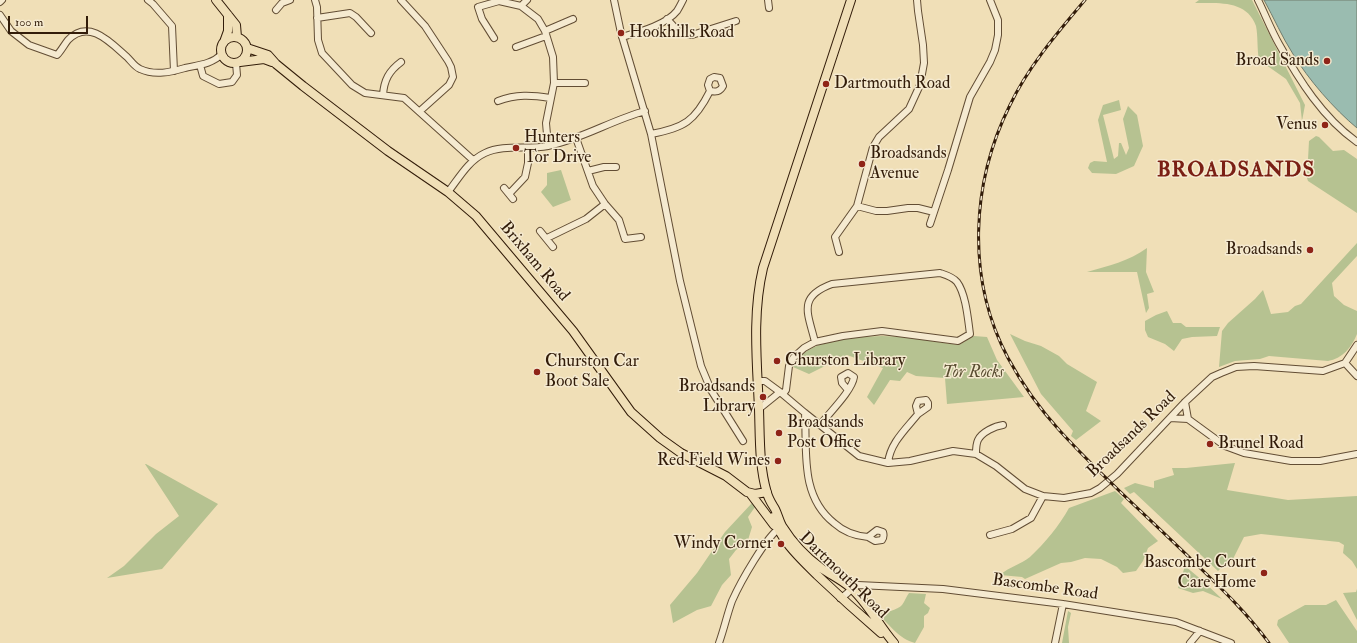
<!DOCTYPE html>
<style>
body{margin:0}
#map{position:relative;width:1357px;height:643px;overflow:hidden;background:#f0dfb7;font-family:"IM FELL Double Pica",serif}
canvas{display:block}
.scale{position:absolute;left:8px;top:16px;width:80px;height:18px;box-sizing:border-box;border:2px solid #321c09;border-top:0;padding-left:5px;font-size:12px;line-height:14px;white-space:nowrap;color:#321c09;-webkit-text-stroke:3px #f5ead0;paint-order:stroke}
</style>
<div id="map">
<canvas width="1357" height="643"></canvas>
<div class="scale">100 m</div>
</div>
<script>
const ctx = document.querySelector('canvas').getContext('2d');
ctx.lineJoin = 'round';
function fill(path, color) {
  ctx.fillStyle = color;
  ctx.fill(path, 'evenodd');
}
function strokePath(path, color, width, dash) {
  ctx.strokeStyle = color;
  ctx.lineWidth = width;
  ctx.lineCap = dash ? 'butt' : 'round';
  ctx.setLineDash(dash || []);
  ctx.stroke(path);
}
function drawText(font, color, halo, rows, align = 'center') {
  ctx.font = font + ' "IM FELL Double Pica",serif';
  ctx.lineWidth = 3;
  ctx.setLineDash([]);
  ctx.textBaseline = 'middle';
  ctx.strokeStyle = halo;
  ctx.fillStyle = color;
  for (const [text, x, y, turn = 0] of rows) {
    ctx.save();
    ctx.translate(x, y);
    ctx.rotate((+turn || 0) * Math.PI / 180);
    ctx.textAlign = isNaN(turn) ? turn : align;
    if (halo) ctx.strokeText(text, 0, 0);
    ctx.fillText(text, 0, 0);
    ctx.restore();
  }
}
fill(new Path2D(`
 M1199 0H1252L1305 105 1302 121 1300 103 1286 79 1259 60C1257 50 1258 35 1256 26 1247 0 1219 3 1195 3Z
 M1119 100 1121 110 1103 115 1114 159 1118 156 1119 143H1121L1126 155 1129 148 1123 119 1128 106 1137 115 1143 146 1134 166 1116 174 1092 173 1088 168 1090 163 1094 161 1107 162 1098 120 1103 105Z
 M1316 136 1319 137 1333 151 1344 150 1357 159V213L1308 181 1307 178 1309 141Z
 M561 170 571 200 553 207 541 192 547 185V173Z
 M1357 243V256L1332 283 1334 296 1344 305 1357 311C1357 318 1357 328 1357 334 1352 347 1342 359 1328 361L1269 356 1260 359 1235 361 1219 367 1222 331 1228 323 1255 299 1263 290 1271 314 1288 312 1295 306 1301 304Z
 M1147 248 1146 272 1154 292 1147 294 1149 308 1146 313 1137 272H1087C1108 266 1129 261 1147 248Z
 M1167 311 1173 323H1181L1186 327H1220L1217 336 1192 337 1182 339 1174 351 1165 344 1148 337 1145 330V321L1156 315Z
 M1010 334 1025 341 1041 346 1059 356 1067 364 1097 382 1086 411 1101 421 1076 440 1071 436 1073 431 1041 394Z
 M882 336 903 337 959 345 974 336 987 337 997 360 1024 397 947 404 945 378 916 376 907 372 900 381 890 380 874 405 867 397 883 368 847 355 809 374 793 367C805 338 856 337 882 336Z
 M1235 463 1227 490 1288 500 1357 496V569L1352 561 1343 553 1344 545 1339 542 1261 534 1244 537 1232 561 1223 566 1218 571 1134 492 1130 494 1124 488 1135 483 1154 488V481L1174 475 1172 468H1186Z
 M145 464H146L218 504 162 569 107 578 124 566 156 534 179 516Z
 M1115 491 1124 499 1121 503 1158 541 1148 548 1143 561 1136 571 1123 573 1117 567 1101 559 1085 558 1071 562 1061 563 1025 579 1022 577 1000 575C1009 567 1021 564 1030 557 1045 543 1059 526 1069 508Z
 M752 503 755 507 748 517 752 527 748 540 736 550 729 559 731 575 722 585 711 606 697 610 673 623 670 605 697 573 725 532Z
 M1185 566 1203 581 1222 599 1203 591 1193 593 1178 588Z
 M1357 589V620L1343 593 1356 592Z
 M909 593 926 594 924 603 930 608 928 613 924 616V627L915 643C899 639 889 624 877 613 884 613 898 610 902 605 905 601 906 597 909 593Z
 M1336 600 1357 631V643H1289L1277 625 1278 620 1305 605H1326Z
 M1068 611 1071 613 1068 627 1069 643H1062Z`), '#b6c291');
const water = new Path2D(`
 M1264 0H1357V128C1334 109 1308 79 1293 54 1282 37 1274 18 1264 0Z`);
fill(water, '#9abcb0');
strokePath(water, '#707c6d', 1);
const minor = new Path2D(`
 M148 0 153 4 172 26 174 71
 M315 0 317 7 318 40 322 53 352 85 365 93 404 98 473 160
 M401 0 425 26 448 61 451 67 453 77 449 85 420 111
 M527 0 521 6 538 19 545 31 553 57 554 83 546 123 548 146
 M614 0 621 33 651 134 680 281 701 366 711 390 743 441
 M768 0 769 8
 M1258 0C1265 14 1271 30 1279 44 1299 80 1323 118 1357 142
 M0 2 2 0
 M276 10 282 3 290 0
 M0 15 11 31 29 45 57 55C61 51 64 45 68 40 89 18 111 43 127 57 131 61 135 67 140 69 155 76 171 72 185 68 199 65 212 64 222 54
 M317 18 350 13 356 17 371 33
 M667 19 679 32 692 35 736 21
 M545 31 573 19
 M622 37C639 32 666 25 677 11 679 8 681 4 683 0
 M494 38 482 19 478 7 499 1 521 6
 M516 47 546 36
 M200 65 203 76 219 84 232 82 237 75 236 63
 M554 83H585
 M383 95C384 80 389 71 401 62
 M498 101C516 94 532 95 550 98
 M651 134C684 128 695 121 710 91L708 85 710 79 714 77 720 78 723 86C720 92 716 92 710 91
 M576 138 593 186 605 204 619 220 625 239 641 237
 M588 171 604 167H616
 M504 188 513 199
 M448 192C459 178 468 161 485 153 504 144 527 150 548 146 582 139 612 120 645 111
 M509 194 525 177 528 163V148
 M857 206 876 211H887L908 208H918L934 212
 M930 224 948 170 970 97 990 62 995 50 998 35V20L990 0
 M540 231 553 247
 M547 238 586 219 605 204
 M839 252 835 237 857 206 873 147 879 137 909 109 920 85 924 63 923 45 918 11 917 0
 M1345 363 1357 376
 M757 381H765L780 392
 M783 394 786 390 789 366 793 358 804 348 815 342 843 336 882 331 958 341 970 334C968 320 966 294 957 282 953 277 946 275 940 273L832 284C797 297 808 313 815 342
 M1185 402 1188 419
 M759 409 780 392 805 413 859 456 888 463 910 461 953 451 976 454 996 466 1025 489 1043 496 1064 498 1091 493 1100 488 1117 474 1185 402 1212 377 1221 373 1236 367 1254 366 1323 371 1345 363 1357 345
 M805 413C807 452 800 496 834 523 844 532 855 536 868 537L877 530 883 532C884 535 884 537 882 540L875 541 868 537
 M1170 418 1188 419 1225 446 1244 453 1291 461H1320L1357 454
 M820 425C829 413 852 391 854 377L848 373 841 377 842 383 848 390
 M976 454C976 450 976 444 978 440 982 432 995 426 1003 425
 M888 463C890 443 906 429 918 414L916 406 918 401 926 400 928 403V407L918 414
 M990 535 1012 529 1031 518 1043 496
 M840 598C848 595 851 587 858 585L943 589 1063 604 1176 622 1231 643
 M719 643C724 629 727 615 732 601 740 583 766 536 782 526
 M1055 643 1063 604
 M1190 643 1200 631`);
const major = new Path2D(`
 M216 0 236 25 237 37
 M851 0 763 268C752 314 757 362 759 409 760 438 759 466 767 493 769 500 772 504 775 509 778 515 779 521 782 526 792 542 806 557 821 568 831 575 842 580 851 588 868 603 879 626 894 643
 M221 50a13 13 0 1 1 26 0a13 13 0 1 1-26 0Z
 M224 42 228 31V15
 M247 48 268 55 276 64 303 86 388 151 448 192 476 216 573 331 631 412 660 438 681 453 726 476 747 492 755 494 767 492
 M240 62 264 59 272 62
 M750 493 774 525
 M773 517C781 541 800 558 817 575 838 595 859 614 881 633`);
strokePath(minor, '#624d34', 8);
strokePath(major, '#321c09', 10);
strokePath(minor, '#f5ead0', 6);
strokePath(major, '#f0dfb7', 8);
const rail = new Path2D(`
 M1085 0C1058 32 1028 67 1010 105 971 183 966 279 1008 358 1022 384 1040 409 1060 431 1102 477 1150 519 1195 563 1221 588 1247 613 1269 643`);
strokePath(rail, '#321c09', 3);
strokePath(rail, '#f5ead0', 1.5, [4.5]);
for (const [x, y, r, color] of [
 [621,33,4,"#8f2418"],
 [1327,61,4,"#8f2418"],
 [826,84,4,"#8f2418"],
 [1325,125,4,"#8f2418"],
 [516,148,4,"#8f2418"],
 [862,164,4,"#8f2418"],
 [1310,250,4,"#8f2418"],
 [777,361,4,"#8f2418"],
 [537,372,4,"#8f2418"],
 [763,397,4,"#8f2418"],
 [779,433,4,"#8f2418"],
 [1210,444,4,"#8f2418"],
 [778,461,4,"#8f2418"],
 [781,544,4,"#8f2418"],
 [1264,573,4,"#8f2418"]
]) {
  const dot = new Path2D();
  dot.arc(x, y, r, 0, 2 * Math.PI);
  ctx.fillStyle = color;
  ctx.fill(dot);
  strokePath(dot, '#f5ead0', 1.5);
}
drawText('17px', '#321c09', '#f5ead0', [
 ["Hookhills Road",629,33],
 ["Broad Sands",1319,61,"right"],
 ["Dartmouth Road",834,84],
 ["Venus",1317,125,"right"],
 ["Hunters",524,138],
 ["Tor Drive",524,158],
 ["Broadsands",870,154],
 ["Avenue",870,174],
 ["Broadsands",1302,250,"right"],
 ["Churston Library",785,361],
 ["Churston Car",545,362],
 ["Boot Sale",545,382],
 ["Broadsands",755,387,"right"],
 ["Library",755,407,"right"],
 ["Broadsands",787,423],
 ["Post Office",787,443],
 ["Brunel Road",1218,444],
 ["Red Field Wines",770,461,"right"],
 ["Windy Corner",773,544,"right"],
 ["Bascombe Court",1256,563,"right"],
 ["Care Home",1256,583,"right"]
], 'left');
drawText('17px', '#321c09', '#f5ead0', [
 ["Brixham Road",534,262,50],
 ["Broadsands Road",1132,435,-44],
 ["Dartmouth Road",843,576,44],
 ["Bascombe Road",1045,588,8]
]);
drawText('italic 17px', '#5a4e32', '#f5ead0', [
 ["Tor Rocks",973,373]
]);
ctx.letterSpacing = '1px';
drawText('bold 21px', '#7a1f14', '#f5ead0', [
 ["BROADSANDS",1236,171]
]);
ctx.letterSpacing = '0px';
</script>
